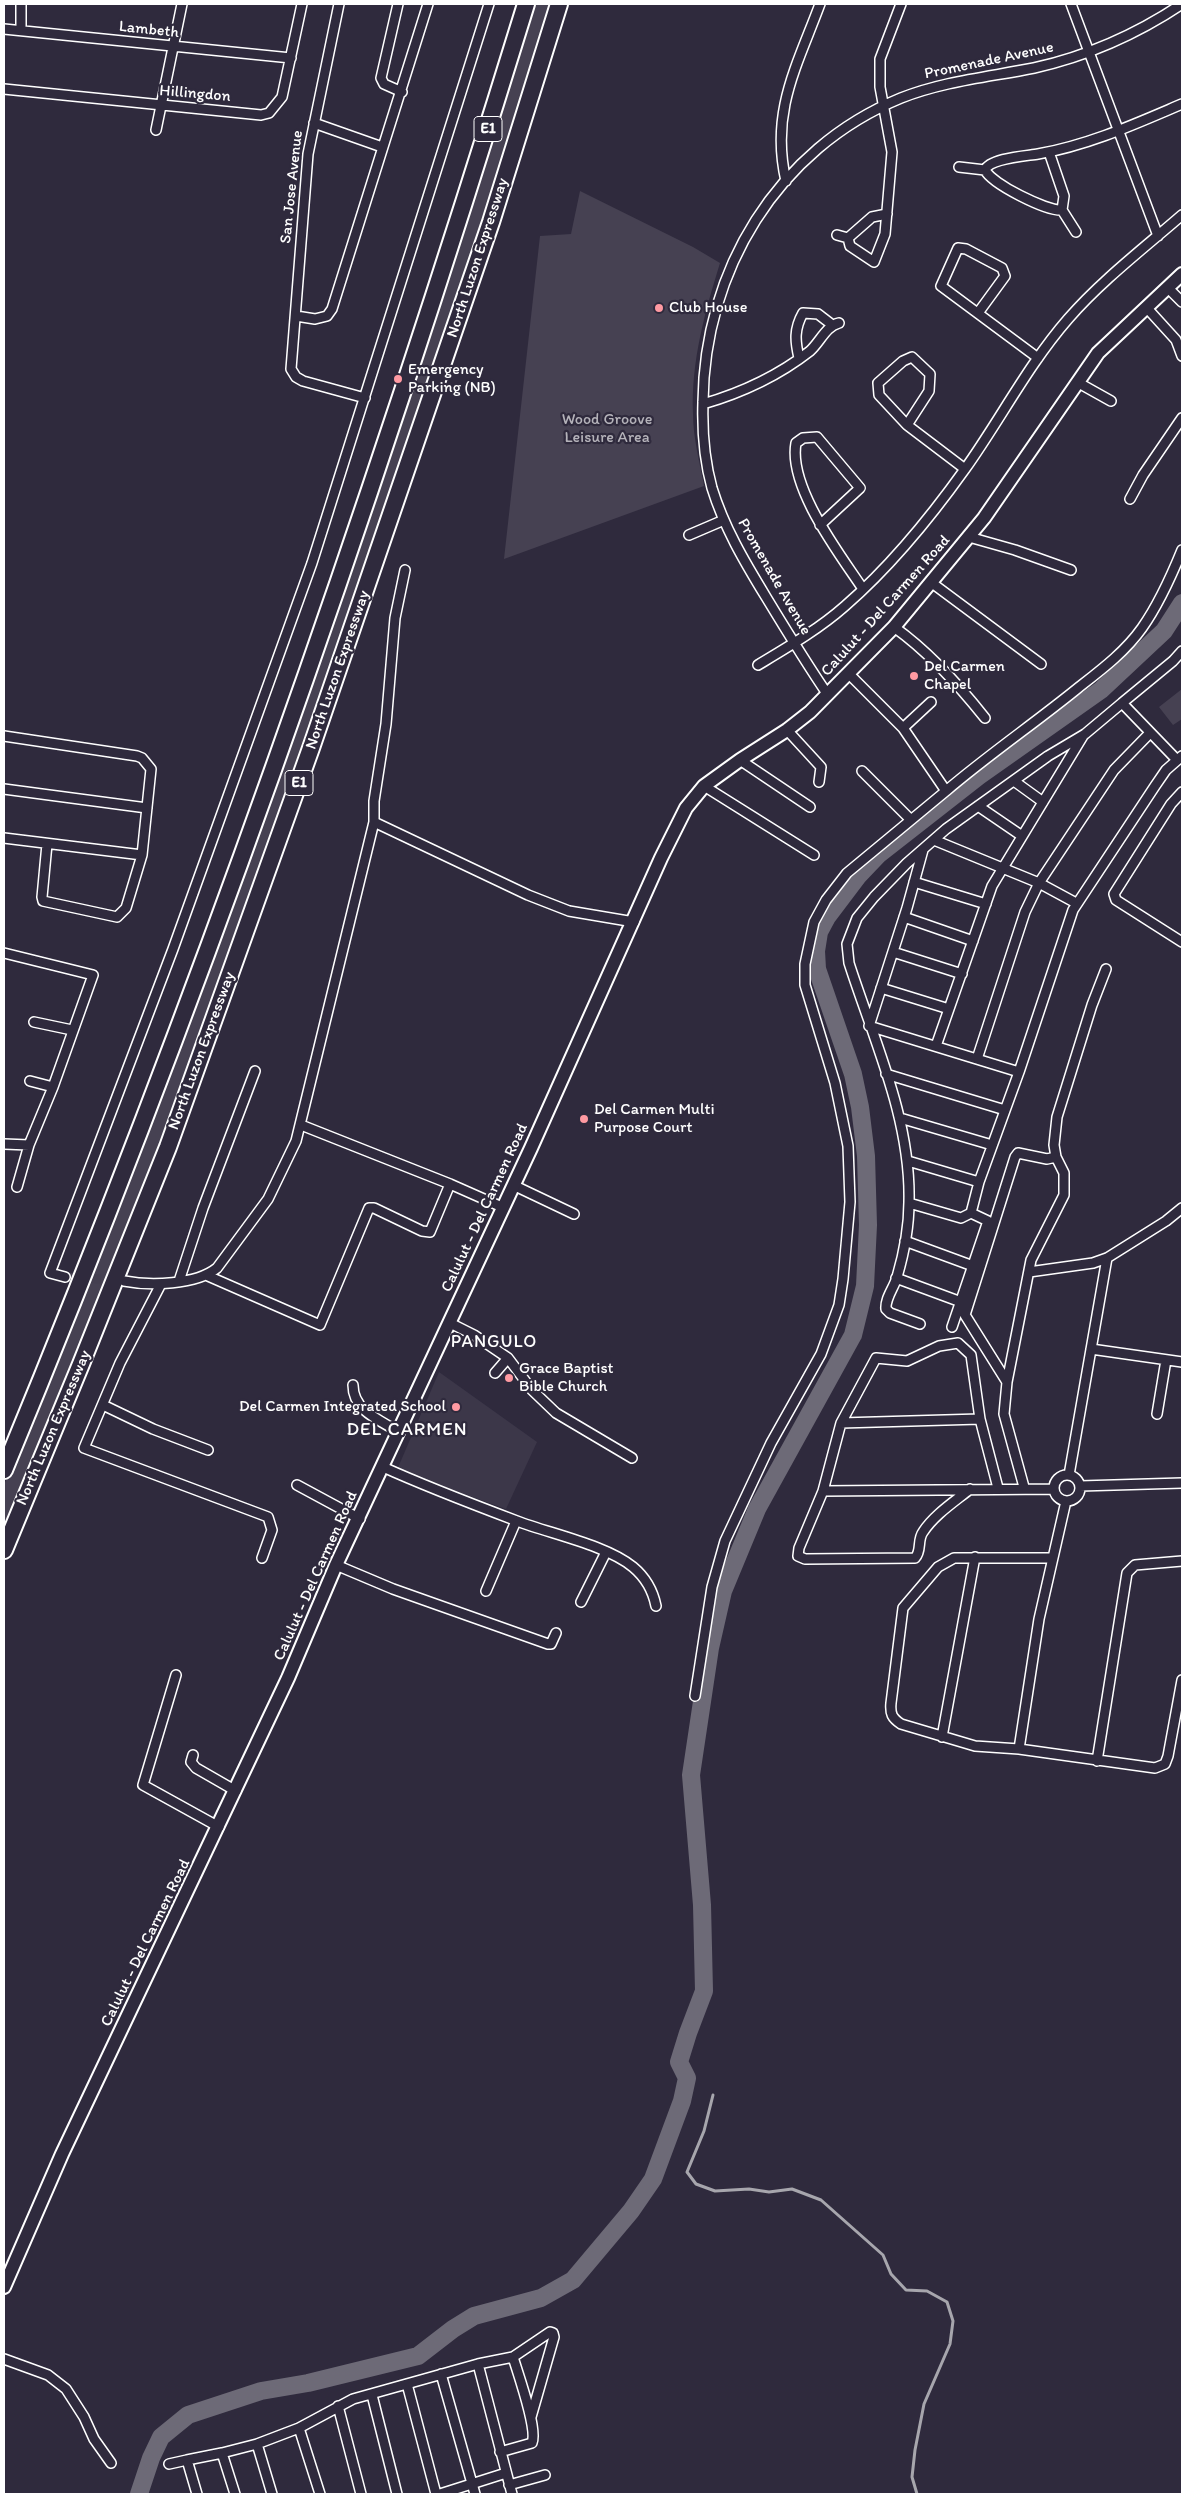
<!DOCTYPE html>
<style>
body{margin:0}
#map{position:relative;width:1186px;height:2498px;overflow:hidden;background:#2f2a3d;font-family:Itim,sans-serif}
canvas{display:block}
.frame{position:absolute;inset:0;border:5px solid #fff;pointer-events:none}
</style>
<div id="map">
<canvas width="1186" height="2498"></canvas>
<div class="frame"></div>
</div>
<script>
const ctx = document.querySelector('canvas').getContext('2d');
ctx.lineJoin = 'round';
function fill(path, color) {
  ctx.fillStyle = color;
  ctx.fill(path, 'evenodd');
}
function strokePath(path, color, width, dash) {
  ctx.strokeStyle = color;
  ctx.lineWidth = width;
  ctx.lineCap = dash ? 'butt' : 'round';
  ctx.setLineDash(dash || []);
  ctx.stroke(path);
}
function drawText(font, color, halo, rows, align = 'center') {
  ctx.font = font + ' Itim,sans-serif';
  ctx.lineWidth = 4.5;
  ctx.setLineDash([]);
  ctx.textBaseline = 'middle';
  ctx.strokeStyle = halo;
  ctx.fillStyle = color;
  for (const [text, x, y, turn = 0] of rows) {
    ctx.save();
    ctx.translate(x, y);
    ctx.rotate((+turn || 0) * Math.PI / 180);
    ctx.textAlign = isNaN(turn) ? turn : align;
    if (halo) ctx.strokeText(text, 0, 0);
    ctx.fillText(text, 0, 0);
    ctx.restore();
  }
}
fill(new Path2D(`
 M439 1372 537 1442 506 1509 397 1470Z`), '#3c3749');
fill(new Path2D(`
 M533 4H553L451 328 267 861 142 1195 4 1537V1485L123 1187Z
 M580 191 693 247 720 263C705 312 691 361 693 414 693 438 700 463 704 486L504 559 540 236 571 234Z
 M1182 689V719L1173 725 1159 707Z`), '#464152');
strokePath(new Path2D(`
 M713 2095 704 2131 687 2172 696 2184 715 2191 749 2189 769 2192 792 2189 821 2200 883 2255 891 2274 906 2290 927 2291 947 2302 953 2321 950 2344 924 2404 915 2450 912 2477 917 2494`), '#a7a6ad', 3);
strokePath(new Path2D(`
 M139 2494 151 2458 161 2437 188 2415 261 2391 308 2383 418 2356 453 2329 474 2316 541 2298 573 2280 631 2211 653 2179 682 2101 687 2078 679 2062 688 2033 704 1991 702 1905 691 1775 710 1648 723 1591 757 1509 853 1335 865 1286 868 1225 866 1156 860 1107 853 1074 817 969 816 951 819 932 827 917 858 876 878 855 979 776 1101 690 1164 631 1182 603`), '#6d6a77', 18);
strokePath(new Path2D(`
 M65 1277 116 1280`), '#443f50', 9, [9, 4.5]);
const street = new Path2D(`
 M21 4V30
 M339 4 308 154 291 369 296 377 303 381 365 398
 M398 4 381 78 384 84 402 92
 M1071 4 1158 236
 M4 29 291 58
 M4 89 261 115 269 113 282 97 302 4
 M314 123 382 147
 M156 130 182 4
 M1049 152 1064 196 1062 210 1076 232
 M959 167 985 170
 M985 170C990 158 1026 156 1038 154 1089 145 1135 124 1182 104
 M985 170C992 184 1046 211 1062 210
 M786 181C770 112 797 66 820 4
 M837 235 848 238 850 246 874 262 885 234 892 152 880 87V59L901 4
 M848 238 872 217 887 214
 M1167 287 1182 302
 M1146 307 1176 340 1182 356
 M803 313 818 314 831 324
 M978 313 1005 276 1002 268 966 249 958 248 941 286 1038 358
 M296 316 315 319 327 316 332 309 428 4
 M799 358C795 341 794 329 803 313
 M1077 382 1111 401
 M703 404C741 393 778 376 810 351 820 342 826 326 839 323
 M907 425 929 391 930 374 912 357 903 361 878 383 879 395 907 425 965 469
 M1130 499 1143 475 1182 418
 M820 525 860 488 817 437 803 438 796 443C788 487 839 553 863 589
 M689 535 724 520
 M969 537 1015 550 1071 570
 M932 583 1041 664
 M894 627C929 652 958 684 985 718
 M758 665C788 647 819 629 845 606 891 566 930 518 965 469 1000 420 1028 365 1068 319 1101 281 1144 248 1182 215
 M828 695C806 663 786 630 766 597 744 561 724 527 712 488 704 459 702 432 703 402 704 271 777 149 901 98 944 81 989 77 1034 68 1088 56 1137 34 1182 4
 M903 728 931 702
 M787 730 821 767 819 782
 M4 736 137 756 142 758 151 769 142 855 126 908 117 917 43 901 42 897 47 844
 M740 760 810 807
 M1177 760 1122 703 1173 661 1182 651
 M862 771 911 820
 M1014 781 1043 802
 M704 786 814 855
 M4 789 147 808
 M946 791C988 755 1035 723 1078 688 1101 670 1125 652 1142 628 1159 604 1171 577 1182 550
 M1182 792 1171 804 1114 894 1116 900 1182 942
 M978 806 1022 836
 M374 822 528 895 569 911 634 922
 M4 838 142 855
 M934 840 1039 883 1076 903
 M923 850 907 908 869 1026 1019 1072
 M914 882 986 904
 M904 917 973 941
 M893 952 962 974
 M4 953 93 975 53 1087 29 1145 17 1187
 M881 988 949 1009
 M34 1022 72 1030
 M936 1046 992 886 1083 736
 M977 1059 1025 912 1039 883 1114 770 1150 733
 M886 1074 1005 1110
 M30 1081 53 1087
 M900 1118 992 1145
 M301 1125 450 1184 502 1207
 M4 1144 29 1145
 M908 1161 979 1182
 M513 1185 574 1214
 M909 1203 961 1218 971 1213 979 1182 1019 1072 1073 910 1155 786 1166 770 1182 756
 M905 1241 973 1266
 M1029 1272 1093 1263 1107 1258 1166 1221 1182 1208
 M208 1276 320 1325 369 1208H374L422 1231 430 1232 450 1184
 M65 1277 50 1273 173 949 312 563 489 4
 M896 1278 961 1302
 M124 1281C150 1286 196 1285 217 1268L268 1199 296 1141 374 822V801L386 724 395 618 405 570
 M179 1281 203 1208 255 1071
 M161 1284 120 1363 84 1448 268 1517 272 1530 262 1558
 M450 1323 474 1335 508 1358 532 1390 556 1413 632 1458
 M920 1324 890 1313 886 1309C885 1298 894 1288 897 1277 904 1253 909 1227 909 1202 911 1119 874 1041 849 963L847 944 857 918 874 897 907 863 946 829 1048 756 1085 734 1122 703
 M952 1327 988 1221 971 1213
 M1091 1349 1182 1362
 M495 1373 508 1358
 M1007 1382 965 1315 1015 1157 1018 1153 1047 1159 1056 1157
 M353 1385C353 1411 380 1420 399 1432
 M103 1405 153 1429 208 1450
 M1157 1414 1166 1360
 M841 1423 980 1419
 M383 1467C427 1487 472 1504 517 1521 551 1534 606 1545 633 1567 645 1577 653 1591 656 1606
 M1069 1475 1107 1258
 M1054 1488a13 13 0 1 1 26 0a13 13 0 1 1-26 0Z
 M297 1485 360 1519
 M1080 1486 1182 1483
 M1024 1487 1004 1414 1007 1382 1031 1260 1064 1195V1173L1056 1157 1054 1145 1057 1117 1092 1005 1106 969
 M970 1489C954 1502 934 1515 923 1532 917 1540 922 1551 915 1558L805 1559 798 1556 799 1548 823 1491 841 1423 876 1358 907 1361 939 1346 958 1343 971 1355 980 1419 998 1488
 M823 1491 1054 1489
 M1053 1558H954L938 1567 903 1608 891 1703C890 1714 892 1718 901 1724L975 1746 1019 1749 1155 1768 1165 1764 1168 1756 1182 1680
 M336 1565 393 1589 548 1644H551L556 1633
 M486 1591 516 1521
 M581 1602 606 1552
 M176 1675 143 1785 219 1827
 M695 1696 712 1587 725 1541 771 1443 821 1354 839 1305 843 1279 850 1202 848 1146 835 1083 805 985V964L814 922 826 900 847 873 946 791 903 728 849 674
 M942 1737 975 1557
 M1019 1749 1039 1619 1066 1501
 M193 1755 191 1762 196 1768 236 1791
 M1097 1761 1127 1573 1135 1565 1182 1561
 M4 2359 48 2375 66 2389 84 2417 94 2439 111 2463
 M478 2364 513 2357 550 2332 553 2333 554 2337 531 2417
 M441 2374 475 2494
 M407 2384 436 2494
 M372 2395 397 2494
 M338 2406 361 2494
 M257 2444 272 2494
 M500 2452 532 2443C538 2429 518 2374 513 2357
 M169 2464 187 2460
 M509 2485 545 2475
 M197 2494 187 2460 222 2453
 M235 2494 222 2453 257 2444 299 2428
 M320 2494 299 2428 353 2399 478 2364 512 2494
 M440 2494 506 2473`);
const secondary = new Path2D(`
 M4 2287 62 2154 288 1678 336 1565 531 1148 661 858 686 808 704 786 740 760 787 730 810 712 894 627 984 518 1098 353 1182 274`);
const highway = new Path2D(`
 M4 1470C203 991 374 499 526 4
 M4 1550 81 1364 168 1147 311 748 491 222 559 4`);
strokePath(street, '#fff', 12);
strokePath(secondary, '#fff', 16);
strokePath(highway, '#fff', 20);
strokePath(street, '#2f2a3d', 9);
strokePath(secondary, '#2f2a3d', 12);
strokePath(highway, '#2f2a3d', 16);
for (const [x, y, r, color] of [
 [659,308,5,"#ff9aa2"],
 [398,379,5,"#ff9aa2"],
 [914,676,5,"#ff9aa2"],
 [584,1119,5,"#ff9aa2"],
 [509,1378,5,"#ff9aa2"],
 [456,1407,5,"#ff9aa2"]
]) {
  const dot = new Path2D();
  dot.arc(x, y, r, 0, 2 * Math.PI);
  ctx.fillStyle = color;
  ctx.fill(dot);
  strokePath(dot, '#2f2a3d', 2);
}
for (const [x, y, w] of [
 [488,129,28],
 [299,783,28]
]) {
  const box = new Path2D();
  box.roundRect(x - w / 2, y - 12.5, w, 25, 4);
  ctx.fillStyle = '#2f2a3d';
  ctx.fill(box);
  strokePath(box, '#fff', 1);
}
drawText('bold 15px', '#fff', null, [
 ["E1",488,129],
 ["E1",299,783]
]);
drawText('16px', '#fff', '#2f2a3d', [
 ["Lambeth",149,30,6],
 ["Promenade Avenue",989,61,-12],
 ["Hillingdon",195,94,5],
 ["San Jose Avenue",292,187,-84],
 ["North Luzon Expressway",478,258,-72],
 ["Promenade Avenue",774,577,60],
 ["Calulut - Del Carmen Road",886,606,-48],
 ["North Luzon Expressway",338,670,-71],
 ["North Luzon Expressway",202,1051,-70],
 ["Calulut - Del Carmen Road",485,1208,-65],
 ["North Luzon Expressway",54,1428,-67],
 ["Calulut - Del Carmen Road",316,1576,-66],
 ["Calulut - Del Carmen Road",146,1943,-64]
]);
drawText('16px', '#fff', '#2f2a3d', [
 ["Club House",669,308],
 ["Emergency",408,370],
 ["Parking (NB)",408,388],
 ["Del Carmen",924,667],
 ["Chapel",924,685],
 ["Del Carmen Multi",594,1110],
 ["Purpose Court",594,1128],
 ["Grace Baptist",519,1369],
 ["Bible Church",519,1387],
 ["Del Carmen Integrated School",446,1407,"right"]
], 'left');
drawText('16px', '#b5b3ba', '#2f2a3d', [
 ["Wood Groove",607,420],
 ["Leisure Area",607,438]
]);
ctx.letterSpacing = '1px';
drawText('18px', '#fff', '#2f2a3d', [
 ["PANGULO",494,1342]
]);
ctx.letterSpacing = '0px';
ctx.letterSpacing = '1px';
drawText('19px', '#fff', '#2f2a3d', [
 ["DEL CARMEN",407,1430]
]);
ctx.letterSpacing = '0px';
</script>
